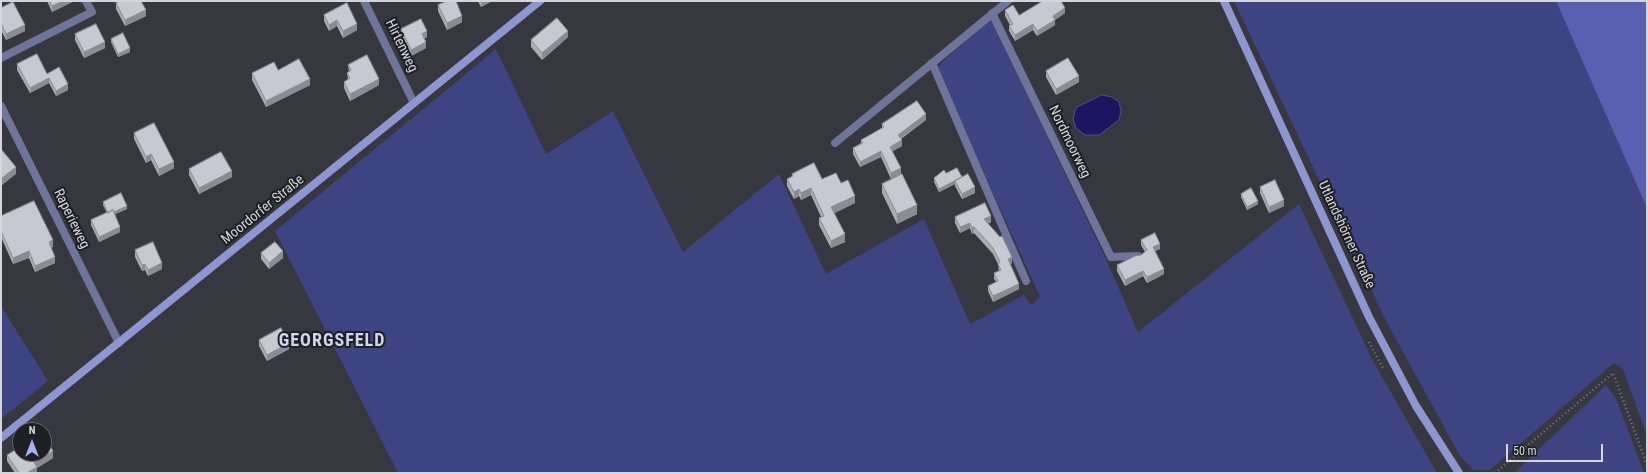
<!DOCTYPE html>
<meta charset="utf-8">
<style>
body{margin:0}
#map{position:relative;width:1648px;height:474px;overflow:hidden;background:#36373f;font-family:"Roboto Condensed",sans-serif}
canvas{display:block}
.frame{position:absolute;inset:0;border:2px solid #d5d6db;pointer-events:none}
.north{position:absolute;left:12px;top:422px;width:40px;height:40px;box-sizing:border-box;background:#1e1f22;border:1px solid #67686c;border-radius:50%;rotate:0deg;font-size:11px;font-weight:700;line-height:16px;text-align:center;color:#d5d6db}
.north::after{content:'';display:block;margin:auto;width:14px;height:18px;background:#a6b1fc;clip-path:polygon(50% 0,100% 100%,50% 72%,0 100%)}
.scale{position:absolute;left:1506px;top:444px;width:97px;height:18px;box-sizing:border-box;border:2px solid #d5d6db;border-top:0;padding-left:5px;font-size:12px;line-height:14px;white-space:nowrap;color:#d5d6db;-webkit-text-stroke:3px #1e1f22;paint-order:stroke}
</style>
<div id="map">
<canvas width="1648" height="474"></canvas>
<div class="frame"></div>
<div class="north">N</div>
<div class="scale">50 m</div>
</div>
<script>
const ctx = document.querySelector('canvas').getContext('2d');
ctx.lineJoin = 'round';
function fill(path, color) {
  ctx.fillStyle = color;
  ctx.fill(path, 'evenodd');
}
function strokePath(path, color, width, dash) {
  ctx.strokeStyle = color;
  ctx.lineWidth = width;
  ctx.lineCap = dash ? 'butt' : 'round';
  ctx.setLineDash(dash || []);
  ctx.stroke(path);
}
function drawText(font, color, halo, rows, align = 'center') {
  ctx.font = font + ' "Roboto Condensed",sans-serif';
  ctx.lineWidth = 4;
  ctx.setLineDash([]);
  ctx.textBaseline = 'middle';
  ctx.strokeStyle = halo;
  ctx.fillStyle = color;
  for (const [text, x, y, turn = 0] of rows) {
    ctx.save();
    ctx.translate(x, y);
    ctx.rotate((+turn || 0) * Math.PI / 180);
    ctx.textAlign = isNaN(turn) ? turn : align;
    if (halo) ctx.strokeText(text, 0, 0);
    ctx.fillText(text, 0, 0);
    ctx.restore();
  }
}
fill(new Path2D(`
 M1234 1H1556L1647 208V436L1623 369 1614 363 1490 470H1473L1460 456 1386 321Z
 M991 19 1105 257 1138 332 1299 204 1372 359 1437 473H398L275 231 496 49 546 154 613 111 683 252 779 174 826 274 924 219 970 324 1024 295 1031 305 1040 297 937 69 944 60Z
 M1 306 48 381 1 419Z
 M1606 385 1616 398 1644 473H1514Z`), '#3e4382');
fill(new Path2D(`
 M1556 1H1647V208Z`), '#5960b2');
const water = new Path2D(`
 M1102 95 1112 97 1119 102 1121 111 1119 120 1099 135H1085L1076 128 1073 119 1076 108Z`);
fill(water, '#1c1561');
strokePath(water, '#544f86', 1);
strokePath(new Path2D(`
 M1369 342 1383 368
 M1495 473 1613 373 1647 465`), '#797a80', 2.5, [1, 3]);
strokePath(new Path2D(`
 M364 1 414 103
 M992 13 1111 257 1138 256
 M1 58 92 12 86 1
 M932 63 1026 281
 M1 106 119 343
 M835 143 1008 1`), '#6f7499', 8);
strokePath(new Path2D(`
 M1224 1 1369 317 1416 406 1459 473
 M1 438 540 1`), '#8d96d0', 8);
fill(new Path2D(`
 M47 1H72V2L52 12Z
 M478 1H492L481 7Z
 M116 3 146 16 125 26 116 9Z
 M347 3 357 30 343 38 337 26 329 31 324 21V15Z
 M438 5 462 22 447 30 438 11Z
 M1 8 25 31 6 40 1 30Z
 M1005 10 1019 15 1065 13 1055 20V25L1037 36 1033 30 1015 41 1009 31V26L1010 25 1005 16Z
 M401 29 427 37 424 39 426 48 411 56 401 35Z
 M75 34 105 48 84 58 75 40Z
 M568 37 542 60 531 47V40Z
 M111 39 130 52 118 57 111 42Z
 M17 64 47 74 68 90 56 96 49 83 30 93 17 70Z
 M348 65 379 85 350 101 344 88V82L348 80 347 73 349 72Z
 M278 70 310 85 266 107 252 80V73Z
 M1046 71 1079 82 1056 95 1046 77Z
 M926 120 901 139 902 146 892 151 901 174 891 179 881 157 860 167 853 154V148L861 143V140L882 128V124Z
 M134 133 174 168 159 176 151 160 146 163 134 139Z
 M189 169 232 177 199 194 189 175Z
 M946 173 962 177 975 193 962 199 955 186V184L939 192 934 182V178Z
 M792 174 822 179 841 183 855 203 834 213 845 242 831 248 819 225V218L821 217 811 195 801 200 799 196 794 199 787 186V179L792 177Z
 M882 184 917 214 897 224 882 193Z
 M1260 187 1284 206 1269 213 1260 193Z
 M1241 194 1258 204 1247 210 1241 197Z
 M103 202 127 209 115 214 120 232 99 242 91 225V220L107 213 103 205Z
 M1 216 53 247H51L55 263 35 272 29 258 13 264 1 237Z
 M955 217 991 222 988 224 1012 263 1010 264 1019 289 993 302 988 291V286L996 282 994 279V273L999 271 998 264 993 254 974 233 972 234 970 228 960 233 955 223Z
 M1141 240 1160 249 1155 251 1164 274 1147 283 1143 276 1125 286 1117 271V265L1141 255 1145 252 1141 245Z
 M135 250 162 269 148 276 145 270 142 271 135 257Z
 M261 253 283 258 269 269 261 259Z
 M259 340 289 349 267 361 259 346Z
 M20 454 53 458 37 468 36 473H15L7 461V455Z`), '#aaacb5');
fill(new Path2D(`
 M63 1H72V2L52 12V6Z
 M481 1H492L481 7Z
 M1065 8V13L1053 21V16Z
 M146 10V16L125 26V20Z
 M462 16V22L447 30V23Z
 M337 20V26L329 31V25Z
 M1055 20V25L1037 36V31Z
 M357 24V30L343 38V31Z
 M1033 24V30L1015 41V35Z
 M25 25V31L6 40V34Z
 M427 31V37L422 40V34Z
 M568 31V37L542 60V53Z
 M105 42V48L84 58V52Z
 M426 42V48L411 56V50Z
 M130 48V52L118 57V54Z
 M1079 76V82L1056 95V89Z
 M49 78V83L30 93V88Z
 M310 79V85L266 107V101Z
 M379 79V85L350 101V94Z
 M68 84V90L56 96V91Z
 M926 114V120L898 140V135Z
 M902 140V146L890 153V147Z
 M881 151V157L860 167V162Z
 M151 154V160L146 163V157Z
 M174 162V168L159 176V169Z
 M16 167V174L1 186V179Z
 M901 168V174L891 179V173Z
 M232 171V177L199 194V188Z
 M962 177 955 181V184L939 192V189Z
 M975 187V193L962 199V194Z
 M811 188V195L801 200V193Z
 M799 189V196L794 199V192Z
 M855 196V203L831 215V207Z
 M1284 200V206L1269 213V207Z
 M1258 201V204L1247 210V207Z
 M917 205V214L897 224V214Z
 M127 206V209L109 217V214Z
 M991 216V222L984 225V219Z
 M970 223V228L960 233V227Z
 M120 227V232L99 242V237Z
 M974 227V233L972 234V228Z
 M845 234V242L831 248V241Z
 M53 240V247L49 249V242Z
 M1160 244V249L1153 252V247Z
 M29 251V258L13 264V258Z
 M283 251V258L269 269V263Z
 M55 257V263L35 272V266Z
 M1012 257V263L1008 265V259Z
 M162 263V269L148 276V270Z
 M145 264V270L142 271V265Z
 M1164 269V274L1147 283V277Z
 M1143 271V276L1125 286V280Z
 M1019 284V289L993 302V296Z
 M289 343V349L267 361V355Z
 M53 451V458L37 468V473H27L34 463Z`), '#8b8c93');
const building = new Path2D(`
 M50 1H63L52 6Z
 M120 1H141L146 10 125 20 116 3Z
 M447 1H456L462 16 447 23 438 5Z
 M1043 1H1061L1065 8 1053 16 1055 20 1037 31 1033 24 1015 35 1009 26 1013 24 1005 10 1013 5 1019 15Z
 M13 2 25 25 6 34 1 23V8Z
 M347 3 357 24 343 31 337 20 329 25 324 15Z
 M557 18 568 31 542 53 531 40Z
 M421 19 427 31 422 34 426 42 411 50 401 29Z
 M96 24 105 42 84 52 75 34Z
 M123 33 130 48 118 54 111 39Z
 M37 54 47 74 59 67 68 84 56 91 49 78 30 88 17 64Z
 M367 55 379 79 350 94 344 82 350 78 347 73 351 70 348 65Z
 M1068 58 1079 76 1056 89 1046 71Z
 M299 59 310 79 266 101 252 73 274 62 278 70Z
 M917 101 926 114 898 135 902 140 890 147 901 168 891 173 881 151 860 162 853 148 863 143 861 140 884 127 882 124Z
 M154 123 174 162 159 169 151 154 146 157 134 133Z
 M1 149 16 167 1 179Z
 M221 152 232 171 199 188 189 169Z
 M814 163 822 179 836 173 841 183 848 180 855 196 831 207 845 234 831 241 819 218 824 216 811 188 801 193 799 189 794 192 787 179 793 176 792 174Z
 M957 168 962 177 939 189 934 178 944 170 946 173Z
 M902 174 917 205 897 214 882 184Z
 M968 174 975 187 962 194 955 181Z
 M1275 180 1284 200 1269 207 1260 187Z
 M1251 188 1258 201 1247 207 1241 194Z
 M121 193 127 206 114 212 113 210 108 213 103 202Z
 M34 201 53 240 49 242 55 257 35 266 29 251 13 258 1 231V216Z
 M985 203 991 216 984 219 1000 237 1002 236 1012 257 1008 259 1019 284 993 296 988 286 998 281 994 273 1001 270 998 264 1000 262 993 248 974 227 972 228 970 223 960 227 955 217Z
 M113 210 120 227 99 237 91 220Z
 M1155 233 1160 244 1153 247 1164 269 1147 277 1143 271 1125 280 1117 265 1135 256 1141 255 1147 250 1141 240Z
 M153 242 162 263 148 270 145 264 142 265 135 250Z
 M275 242 283 251 269 263 261 253Z
 M281 328 289 343 267 355 259 340Z
 M45 438 53 451 34 463 37 467 27 473H19L7 455 20 447V454H44V439Z`);
fill(building, '#c6c8d2');
strokePath(building, '#8b8c93', 1);
drawText('14px', '#d5d6db', '#1e1f22', [
 ["Hirtenweg",401,46,64],
 ["Nordmoorweg",1069,142,64],
 ["Moordorfer Straße",263,210,-39],
 ["Raperieweg",71,219,64],
 ["Utlandshörner Straße",1346,235,65]
]);
ctx.letterSpacing = '1px';
drawText('bold 18px', '#d0d5f2', '#1e1f22', [
 ["GEORGSFELD",332,341]
]);
ctx.letterSpacing = '0px';
</script>
